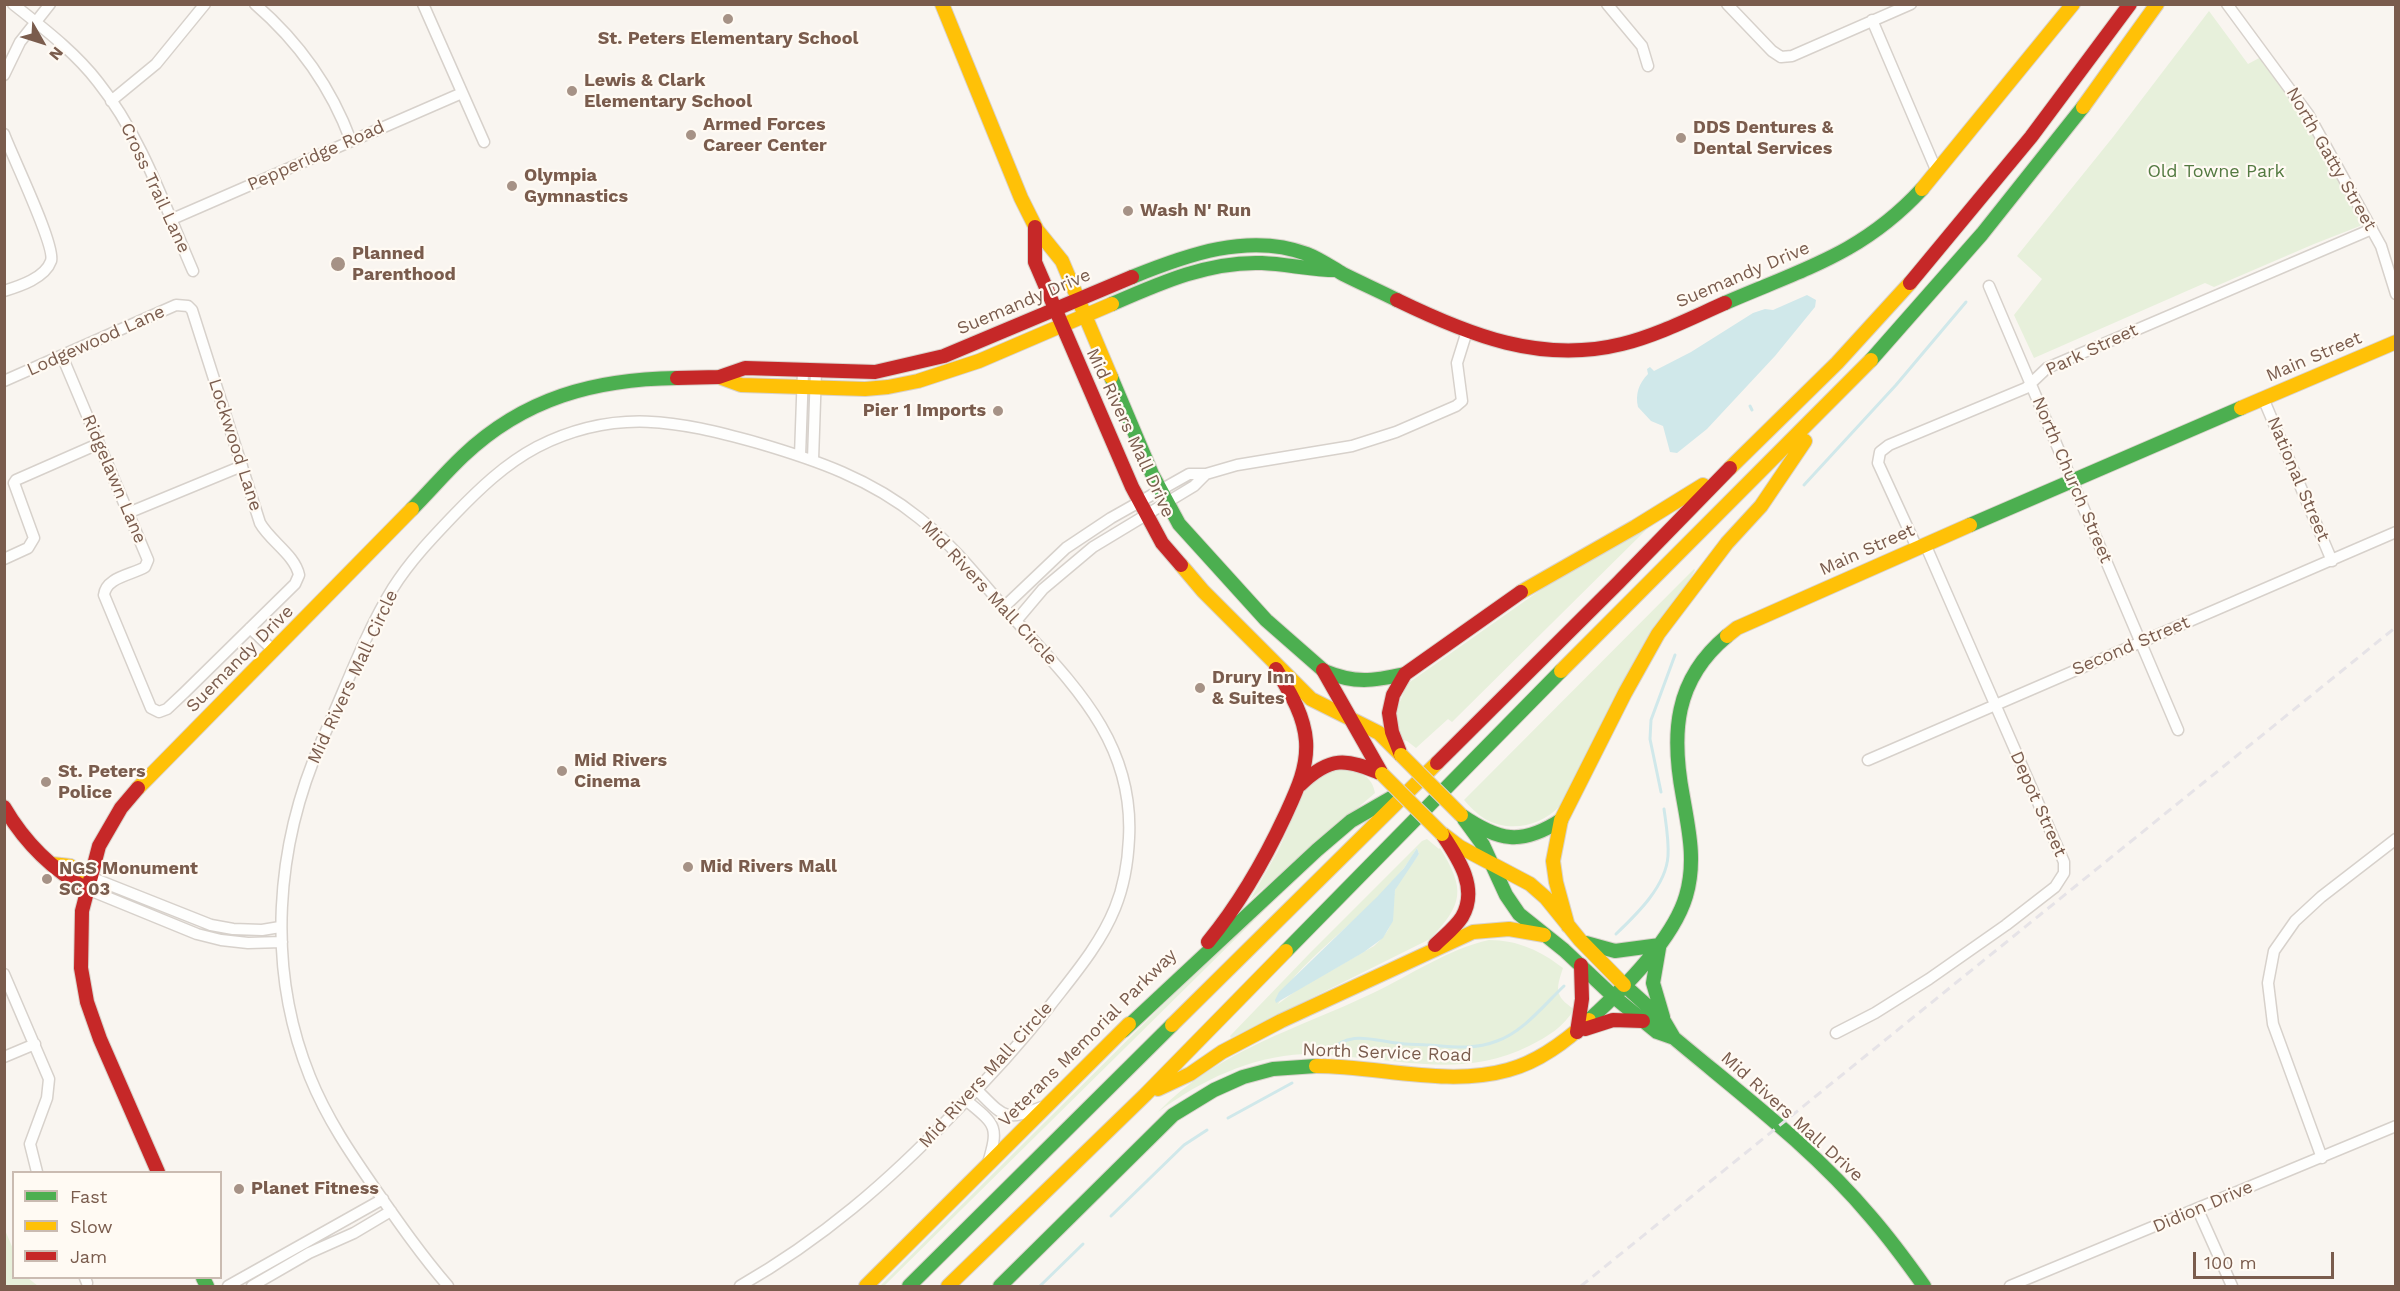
<!DOCTYPE html>
<style>
body{margin:0}
#map{position:relative;width:2400px;height:1291px;overflow:hidden;background:#f9f5f0;font-family:"Work Sans",sans-serif}
canvas{display:block}
.frame{position:absolute;inset:0;border:6px solid #7a5c4d;pointer-events:none}
.legend{position:absolute;left:12px;top:1171px;width:210px;height:108px;box-sizing:border-box;background:#fffaf3;border:2px solid #cabbb1;margin:0;padding:8px 10px;list-style:none;font-size:18px;color:#7a5c4d}
.legend li{display:flex;align-items:center;gap:12px;height:30px}
.legend b{width:30px;border:2px solid #cabbb1}
.north{position:absolute;left:12px;top:12px;width:60px;height:60px;-webkit-text-stroke:4px #fffaf3;paint-order:stroke;rotate:129deg;font-size:16px;font-weight:700;line-height:24px;text-align:center;color:#7a5c4d}
.north::after{content:'';display:block;margin:auto;width:21px;height:27px;background:#7a5c4d;clip-path:polygon(50% 0,100% 100%,50% 72%,0 100%)}
.scale{position:absolute;left:2193px;top:1252px;width:141px;height:27px;box-sizing:border-box;border:3px solid #7a5c4d;border-top:0;padding-left:8px;font-size:18px;line-height:21px;white-space:nowrap;color:#7a5c4d;-webkit-text-stroke:4px #fffaf3;paint-order:stroke}
</style>
<div id="map">
<canvas width="2400" height="1291"></canvas>
<div class="frame"></div>
<ul class="legend">
<li><b style="height:8px;background:#4caf50"></b>Fast</li>
<li><b style="height:8px;background:#ffc107"></b>Slow</li>
<li><b style="height:8px;background:#c62828"></b>Jam</li>
</ul>
<div class="north">N</div>
<div class="scale">100 m</div>
</div>
<script>
const ctx = document.querySelector('canvas').getContext('2d');
ctx.lineJoin = 'round';
function fill(path, color) {
  ctx.fillStyle = color;
  ctx.fill(path, 'evenodd');
}
function strokePath(path, color, width, dash) {
  ctx.strokeStyle = color;
  ctx.lineWidth = width;
  ctx.lineCap = dash ? 'butt' : 'round';
  ctx.setLineDash(dash || []);
  ctx.stroke(path);
}
function drawText(font, color, halo, rows, align = 'center') {
  ctx.font = font + ' "Work Sans",sans-serif';
  ctx.lineWidth = 4.5;
  ctx.setLineDash([]);
  ctx.textBaseline = 'middle';
  ctx.strokeStyle = halo;
  ctx.fillStyle = color;
  for (const [text, x, y, turn = 0] of rows) {
    ctx.save();
    ctx.translate(x, y);
    ctx.rotate((+turn || 0) * Math.PI / 180);
    ctx.textAlign = isNaN(turn) ? turn : align;
    if (halo) ctx.strokeText(text, 0, 0);
    ctx.fillText(text, 0, 0);
    ctx.restore();
  }
}
fill(new Path2D(`
 M2209 11 2248 64 2261 57 2296 104 2354 206 2362 223 2360 226 2314 244 2214 287 2205 283 2034 358 2014 315 2042 279 2017 256 2113 137Z
 M1649 527 1452 722 1448 719 1416 748 1407 741 1403 740 1394 717 1407 684 1549 584Z
 M1694 569 1695 570 1560 806C1541 826 1510 833 1485 819 1477 814 1470 807 1464 800Z
 M1345 767C1361 773 1372 776 1375 793L1250 900 1278 851 1307 786 1325 771Z
 M1427 839 1439 849 1440 848C1466 890 1463 904 1430 939L1231 1038 1230 1036 1310 953 1422 841ZM1417 848 1419 854C1411 865 1399 877 1395 890 1388 919 1400 922 1374 946L1297 990 1278 1004C1284 995 1289 984 1295 976 1334 933 1388 899 1417 848Z
 M1286 889 884 1286H880L1211 957Z
 M1489 940C1518 940 1541 951 1563 968 1556 989 1554 996 1574 1009 1564 1027 1547 1037 1529 1046 1468 1076 1414 1062 1350 1057 1335 1055 1319 1053 1304 1054 1249 1057 1202 1080 1158 1112 1218 1050 1298 1029 1373 993 1409 976 1450 948 1489 940Z
 M5 1230 13 1249 14 1278H28L38 1286H5Z`), '#e7f0db');
fill(new Path2D(`
 M1807 295 1816 300 1815 307 1775 356 1707 429 1677 453 1670 452 1663 426 1651 421 1638 407C1635 394 1639 383 1648 374L1647 369 1650 367 1654 371 1691 352 1753 313 1765 309 1773 310Z
 M1417 848 1419 854 1395 890 1393 921 1383 938 1364 952 1276 1003 1275 1000 1279 992 1377 897 1404 868Z`), '#d0e8ea');
strokePath(new Path2D(`
 M1750 406 1752 410
 M1804 485 1896 385 1966 302
 M1661 792 1650 739 1651 720 1675 655
 M1616 934C1637 914 1666 886 1668 856 1669 840 1666 824 1664 809
 M1328 1052C1350 1030 1371 1040 1397 1043 1407 1045 1418 1044 1429 1045 1453 1047 1474 1050 1497 1041 1523 1032 1544 1005 1564 986
 M1228 1118 1292 1083
 M1111 1216 1184 1145 1207 1130
 M1040 1286 1083 1244`), '#d0e8ea', 3);
const street = new Path2D(`
 M13 4C43 28 75 52 98 82 142 137 165 207 193 271
 M255 4C299 42 331 87 351 141
 M423 4 484 142
 M1607 4 1642 46 1648 66
 M1727 4 1772 51 1781 57 1792 56 1911 4
 M2227 4 2308 114 2381 246 2396 294
 M1872 20 1937 172
 M4 75 20 42 50 4
 M111 101 156 64 205 4
 M4 134C12 156 56 246 51 261 45 278 20 286 4 291
 M170 220 462 93
 M1989 286 2178 730
 M4 381 176 305 188 306 192 310 260 523C270 541 295 555 299 575L295 584 184 693 167 709 159 712 151 708 104 595C106 577 132 575 145 567L148 560 62 356
 M2263 398 2332 561
 M800 456 803 371
 M813 460 816 371
 M128 513 242 466
 M1917 548 1878 463 1880 452 1889 445 2026 388 2047 368 2372 229
 M4 559 28 548 34 538 14 483 16 480 98 444
 M1004 607 1066 548 1111 518 1189 474H1206L1237 465 1352 446 1396 432 1456 406 1462 401 1457 363 1467 331
 M1016 621 1043 589 1093 547 1194 486 1206 474
 M250 628 274 651
 M1868 760 2396 532
 M90 877 211 925 233 929 262 930 280 927
 M87 889 197 934 221 940 248 943 282 942
 M4 974 49 1079 47 1098 30 1144 37 1172
 M1836 1033 1875 1013 1929 979 2006 925 2055 887 2064 873V862L1925 544
 M4 1057 35 1044
 M977 1090C1004 1117 1005 1122 1042 1107
 M967 1101C996 1125 999 1126 988 1163
 M2322 1158 2273 1024 2268 983 2274 951 2295 921 2321 897 2396 839
 M2198 1210 2232 1286
 M85 1278 87 1283
 M228 1286 383 1199
 M252 1286 309 1253 354 1233 391 1211
 M448 1286C422 1256 399 1223 376 1190 351 1154 327 1119 310 1077 266 968 275 846 322 740 345 690 364 635 393 588 410 561 432 538 454 515 479 489 505 464 537 447 616 407 678 421 758 443 816 460 871 479 919 518 957 548 985 587 1017 622 1076 687 1134 744 1129 838 1128 861 1124 886 1115 908 1100 945 1073 976 1049 1007 1019 1045 987 1080 953 1114 888 1182 822 1239 740 1286
 M2010 1286 2396 1126`);
const fast = new Path2D(`
 M1132 277C1186 255 1249 232 1307 254 1320 259 1331 267 1343 274 1361 283 1379 291 1397 300
 M1725 303C1803 269 1862 254 1922 189
 M1112 304C1160 283 1209 261 1262 263 1287 264 1311 270 1336 270
 M1871 360 1982 234 2083 107
 M1111 377 1152 474 1179 524 1266 620 1323 670
 M412 509C429 492 445 473 463 456 524 398 595 379 677 378
 M1970 525 2241 408
 M1324 671C1355 684 1373 681 1405 674
 M1461 815C1499 841 1521 846 1561 820
 M1464 819 1483 845 1506 895 1519 914 1564 950 1613 996
 M1586 943 1615 951 1660 945
 M1659 948 1653 983 1663 1017
 M1286 951 1561 671
 M1624 985 1664 1021 1674 1038C1742 1095 1814 1149 1871 1217 1890 1239 1907 1262 1924 1286
 M1613 996 1657 1032 1674 1038
 M1589 1020C1623 989 1673 940 1686 896 1696 862 1689 831 1683 797 1671 734 1674 680 1727 636
 M1123 1031 1317 850 1351 821 1391 798
 M203 1278 207 1286
 M909 1286 1172 1025
 M1000 1286 1173 1115 1214 1090 1243 1077 1273 1069 1316 1066`);
const slow = new Path2D(`
 M942 4 1021 198 1037 230 1062 261 1111 377
 M2083 107 2157 4
 M1922 189 2073 4
 M719 377 741 385 865 389 888 387 918 381 979 361 1112 304
 M2241 408 2396 342
 M1730 468 1837 363 1910 283
 M1181 565 1203 591 1311 699 1379 733 1401 755
 M1521 592 1635 527 1703 485
 M1727 636 1737 628 1970 525
 M1561 671 1871 360
 M138 788 412 509
 M1443 834 1460 847 1530 884 1546 898 1580 940 1624 985
 M52 864 70 866 90 877
 M1568 926 1556 882 1553 861 1561 820 1625 693 1658 634 1727 543 1761 506 1805 441
 M1172 1025 1437 763
 M1316 1066C1379 1066 1447 1087 1508 1070 1539 1062 1566 1041 1589 1020
 M1158 1089 1190 1074 1222 1052 1281 1021 1473 932 1509 929 1544 935
 M866 1286 1129 1024
 M948 1286 1145 1095 1286 951`);
const jam = new Path2D(`
 M1035 227V262L1132 487 1162 543 1181 565
 M1910 283 2031 137 2130 4
 M1397 300C1469 335 1541 364 1622 344 1658 335 1691 318 1725 303
 M677 378 719 377 745 368 875 372 944 356 1132 277
 M1323 670 1382 774
 M1401 755 1392 732 1389 713 1393 695 1405 674 1521 592
 M1437 763 1618 583 1730 468
 M1300 785C1330 756 1346 758 1382 774
 M138 788 121 808 99 846 82 911 81 968 87 1002 100 1039 158 1172
 M4 807C25 843 51 869 87 889
 M1208 942C1240 903 1264 861 1285 816 1296 792 1308 768 1306 741 1304 714 1289 691 1276 669
 M1435 945C1444 936 1455 928 1462 917 1479 888 1458 858 1442 834
 M1585 1029 1613 1020 1643 1021
 M1577 1032 1582 999 1581 965`);
strokePath(street, '#d7d1cb', 13);
strokePath(fast, '#d9d2cb', 16);
strokePath(slow, '#d9d2cb', 16);
strokePath(jam, '#d9d2cb', 16);
strokePath(street, '#fefefd', 10);
strokePath(fast, '#4caf50', 14);
strokePath(slow, '#ffc107', 14);
strokePath(jam, '#c62828', 14);
strokePath(new Path2D(`
 M1581 1286 2396 627`), '#e6e3e7', 3, [9, 6]);
const slowBridge = new Path2D(`
 M1401 755 1461 815
 M1382 774 1442 834`);
strokePath(slowBridge, '#dad1cc', 16, []);
strokePath(slowBridge, '#ffc107', 14);
for (const [x, y, r, color] of [
 [728,19,6,"#a69286"],
 [572,91,6,"#a69286"],
 [691,135,6,"#a69286"],
 [1681,138,6,"#a69286"],
 [512,186,6,"#a69286"],
 [1128,211,6,"#a69286"],
 [338,264,8,"#a69286"],
 [998,411,6,"#a69286"],
 [1200,688,6,"#a69286"],
 [562,771,6,"#a69286"],
 [46,782,6,"#a69286"],
 [688,867,6,"#a69286"],
 [47,879,6,"#a69286"],
 [239,1189,6,"#a69286"]
]) {
  const dot = new Path2D();
  dot.arc(x, y, r, 0, 2 * Math.PI);
  ctx.fillStyle = color;
  ctx.fill(dot);
  strokePath(dot, '#fffaf3', 2);
}
drawText('bold 18px', '#7a5c4d', '#fffaf3', [
 ["St. Peters Elementary School",728,39,"center"],
 ["Lewis & Clark",584,81],
 ["Elementary School",584,102],
 ["Armed Forces",703,125],
 ["Career Center",703,146],
 ["DDS Dentures &",1693,128],
 ["Dental Services",1693,149],
 ["Olympia",524,176],
 ["Gymnastics",524,197],
 ["Wash N' Run",1140,211],
 ["Planned",352,254],
 ["Parenthood",352,275],
 ["Pier 1 Imports",986,411,"right"],
 ["Drury Inn",1212,678],
 ["& Suites",1212,699],
 ["Mid Rivers",574,761],
 ["Cinema",574,782],
 ["St. Peters",58,772],
 ["Police",58,793],
 ["Mid Rivers Mall",700,867],
 ["NGS Monument",59,869],
 ["SC 03",59,890],
 ["Planet Fitness",251,1189]
], 'left');
drawText('18px', '#7a5c4d', '#fffaf3', [
 ["Pepperidge Road",316,156,-24],
 ["North Gatty Street",2331,159,60],
 ["Cross Trail Lane",155,188,65],
 ["Suemandy Drive",1743,275,-23],
 ["Suemandy Drive",1024,302,-23],
 ["Lodgewood Lane",96,341,-24],
 ["Park Street",2092,350,-25],
 ["Main Street",2314,357,-23],
 ["Mid Rivers Mall Drive",1130,433,65],
 ["Lockwood Lane",235,445,72],
 ["Ridgelawn Lane",114,479,67],
 ["National Street",2298,479,67],
 ["North Church Street",2072,480,67],
 ["Main Street",1867,550,-24],
 ["Mid Rivers Mall Circle",989,593,47],
 ["Second Street",2131,646,-23],
 ["Suemandy Drive",240,659,-45],
 ["Mid Rivers Mall Circle",353,677,-65],
 ["Depot Street",2038,804,66],
 ["Veterans Memorial Parkway",1088,1038,-45],
 ["North Service Road",1387,1053,2],
 ["Mid Rivers Mall Circle",986,1075,-48],
 ["Mid Rivers Mall Drive",1792,1117,42],
 ["Didion Drive",2203,1207,-23]
]);
drawText('18px', '#537a41', '#fffaf3', [
 ["Old Towne Park",2216,172]
]);
</script>
